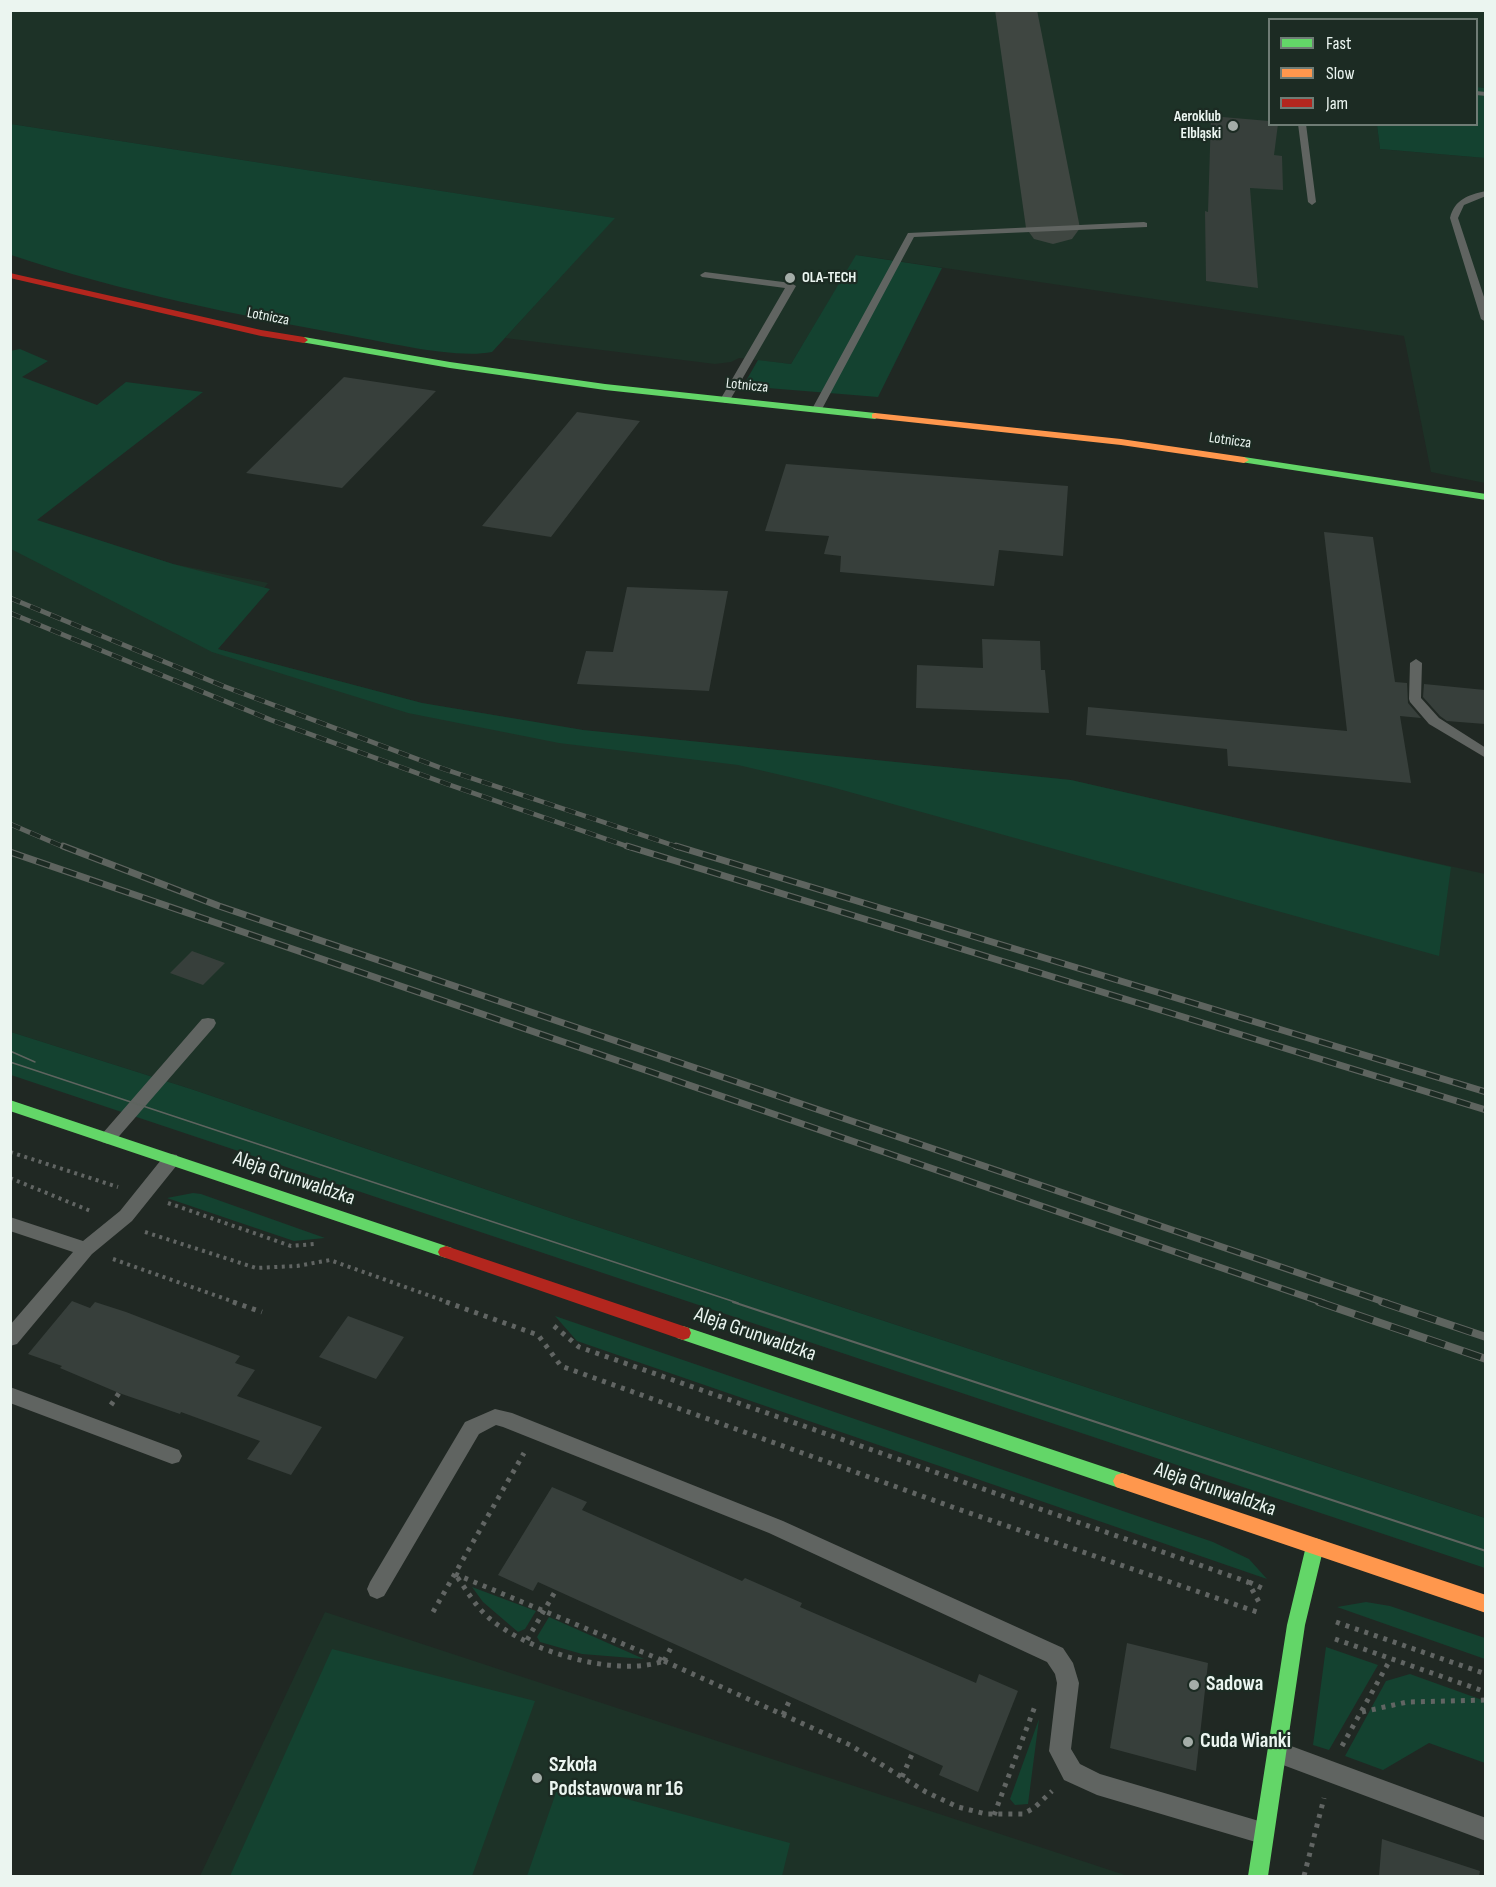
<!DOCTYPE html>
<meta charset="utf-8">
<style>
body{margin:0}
#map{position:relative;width:1496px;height:1887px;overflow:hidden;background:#202823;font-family:"Sofia Sans Condensed",sans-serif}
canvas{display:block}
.frame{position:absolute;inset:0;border:12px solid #ebf5f0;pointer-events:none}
.legend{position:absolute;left:1268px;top:18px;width:210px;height:108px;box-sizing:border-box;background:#1c2b23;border:2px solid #6f7c75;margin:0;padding:8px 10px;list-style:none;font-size:18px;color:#ebf5f0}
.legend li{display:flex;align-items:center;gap:12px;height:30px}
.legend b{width:30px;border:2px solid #6f7c75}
</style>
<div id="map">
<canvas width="1496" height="1887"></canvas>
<div class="frame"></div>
<ul class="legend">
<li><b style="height:8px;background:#63d668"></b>Fast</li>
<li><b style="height:8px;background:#ff974d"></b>Slow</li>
<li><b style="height:8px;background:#b3261e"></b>Jam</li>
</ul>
</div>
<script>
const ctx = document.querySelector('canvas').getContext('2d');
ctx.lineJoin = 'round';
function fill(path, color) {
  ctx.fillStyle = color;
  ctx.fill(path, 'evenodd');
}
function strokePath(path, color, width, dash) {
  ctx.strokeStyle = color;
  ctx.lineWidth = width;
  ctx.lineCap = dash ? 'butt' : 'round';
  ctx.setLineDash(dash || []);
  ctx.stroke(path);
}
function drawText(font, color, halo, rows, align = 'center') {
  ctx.font = font + ' "Sofia Sans Condensed",sans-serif';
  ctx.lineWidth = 4.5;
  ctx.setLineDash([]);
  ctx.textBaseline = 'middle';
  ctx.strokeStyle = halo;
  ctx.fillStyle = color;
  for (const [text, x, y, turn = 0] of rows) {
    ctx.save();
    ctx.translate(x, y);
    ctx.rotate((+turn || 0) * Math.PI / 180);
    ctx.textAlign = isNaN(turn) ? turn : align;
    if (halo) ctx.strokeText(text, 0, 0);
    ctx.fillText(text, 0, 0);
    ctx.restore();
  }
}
fill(new Path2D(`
 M10 11H1485V88L1477 87 1476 20H1270V124L1377 125 1380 149 1485 158V483L1431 472 1404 336 857 255 791 364 739 358 731 362 715 364 505 338 614 218 11 124Z
 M11 512 173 564 268 583 218 649 422 703 583 730 1071 780 1485 874V1518L564 1216 194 1090 11 1032Z
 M325 1612 1128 1876H200Z`), '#1d3227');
fill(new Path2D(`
 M1477 87 1485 88V158L1380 149 1377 125 1476 124Z
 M11 124 615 218 492 352C456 359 390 343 352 336 237 315 122 292 11 255Z
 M856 255 942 268 878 397 743 386 758 360 791 364Z
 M20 349 48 361 22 377 97 405 126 382 203 392 37 520 173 564 270 589 218 649 422 703 583 730 1071 780 1451 867 1439 956 828 786 738 765 559 743 408 713 212 652 11 549 10 351Z
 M11 1032 194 1090 564 1216 1485 1518V1568L11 1075Z
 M193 1193 201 1194 325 1238 294 1241 167 1198Z
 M555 1316 1213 1542 1249 1559 1267 1579 577 1341Z
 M472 1587 536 1611 525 1629 518 1632 483 1602Z
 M1366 1602 1390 1606 1485 1638V1659L1337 1607Z
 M549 1617 644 1659 582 1654 540 1642 537 1637Z
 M1326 1647 1378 1665 1329 1750 1313 1745Z
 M332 1649 535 1701 472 1876H230Z
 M1410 1674 1485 1701V1763L1429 1743 1383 1770 1345 1756 1386 1681Z
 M1039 1719 1028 1804 1015 1805 1010 1799Z
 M560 1781 790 1843 782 1876H527Z`), '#144230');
fill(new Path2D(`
 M995 10H1037L1080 228 1072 239 1053 244 1034 239 1026 228Z`), '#3f4641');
fill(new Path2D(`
 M1211 116 1269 121V124H1278L1274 155 1282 156 1283 190 1250 188 1258 288 1206 281 1205 211 1208 212Z
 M344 377 436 391 342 488 246 473Z
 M577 412 640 421 551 537 482 526Z
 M786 464 1068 486 1063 556 999 550 994 586 840 572 841 556 824 554 829 536 765 531Z
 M1324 532 1373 537 1395 682 1407 683 1408 703 1421 718 1400 716 1411 783 1228 766 1227 749 1086 735 1088 707 1347 731Z
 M627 587 728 591 709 691 577 684 586 651 613 652Z
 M982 639 1040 641 1041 670H1045L1049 713 916 708 917 665 983 668Z
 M1424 684 1485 690V724L1447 721 1440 716 1423 697Z
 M192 951 225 963 203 985 170 973Z
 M72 1301 90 1308 95 1302 126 1312 240 1356 235 1363 255 1370 237 1396 322 1427 291 1475 247 1459 260 1441 181 1412 180 1414 119 1393 60 1368 62 1366 28 1354Z
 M348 1316 404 1337 376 1379 319 1357Z
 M552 1487 587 1502 582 1510 742 1581 745 1578 802 1603 800 1607 976 1683 979 1674 1018 1691 978 1792 939 1775 943 1766 538 1582 533 1591 498 1575Z
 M1127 1643 1208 1663 1196 1771 1110 1748Z
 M1382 1839 1480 1871 1479 1876H1379Z`), '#373f3b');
strokePath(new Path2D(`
 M10 1152 118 1187
 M10 1178 93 1212
 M168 1203 291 1246 315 1244
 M145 1232 256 1268 297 1266 330 1260 450 1303
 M113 1259 237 1303`), '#616563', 4, [3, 4.5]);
strokePath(new Path2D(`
 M233 1302 262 1312
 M446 1302 538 1335 561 1366 955 1508 1260 1613
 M554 1326 579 1347 1248 1582 1260 1604
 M111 1405 119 1393
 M455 1574 664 1661C616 1678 527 1651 489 1618 475 1606 466 1589 455 1574Z
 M1249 1582 1264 1589
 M433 1612 524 1453
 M1336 1622 1486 1674
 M1335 1639 1486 1692
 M527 1640 556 1590
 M664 1661 850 1745 926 1792 958 1807 986 1814H1023L1034 1808 1052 1791
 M664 1661 673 1644
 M1362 1712 1407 1702 1486 1700
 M783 1715 791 1697
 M1342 1746 1390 1660
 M902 1777 913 1752
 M994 1815 1035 1706
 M1304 1876 1324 1798`), '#616563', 5, [4, 6]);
fill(new Path2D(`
 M1476 91 1486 92V96L1476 95Z
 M1298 124H1306L1316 202 1312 205 1308 202Z
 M1486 191V196L1464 205 1458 218 1486 303V322L1481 319 1450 218C1455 199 1468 195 1486 191Z
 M1144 222 1147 223V227L914 237 822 409 817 412 812 409 908 233Z
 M705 272 791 283 796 286 730 400 725 403 720 400 785 288 702 277 700 275Z
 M1416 659 1422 663 1421 698 1439 718 1486 748V758L1429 724 1410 702 1409 699 1410 663Z
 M208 1018 214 1019 216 1023 214 1027 114 1142 108 1144 102 1142 100 1138 102 1134 202 1019Z
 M171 1154 177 1155 179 1160 177 1165 132 1221 92 1254 17 1344 10 1346V1325L73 1252 10 1231V1217L83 1241 120 1211 165 1155Z
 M10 1387 179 1450 182 1456 179 1462 172 1464 10 1403Z
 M495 1409 512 1413 783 1521 1063 1648 1073 1663 1079 1683 1071 1749 1080 1764 1100 1774 1259 1821 1267 1824 1270 1832 1267 1840 1259 1843 1097 1795 1064 1780 1049 1751 1057 1683 1055 1674 1047 1662 769 1533 503 1427 496 1425 479 1434 384 1596 377 1599 370 1596 367 1589 370 1582 465 1422Z
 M1283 1743 1486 1818V1841L1275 1762 1272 1754 1275 1746Z`), '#606461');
fill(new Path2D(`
 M304 337 450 362 605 384 875 413 880 416 875 419 605 390 450 368 301 342V338Z
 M1244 457 1486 494V500L1241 462 1239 460Z
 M10 1100 452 1248 454 1252 452 1256 446 1258 10 1111Z
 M683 1326 1122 1473 1128 1475 1131 1481 1128 1487 1122 1489 677 1338 675 1333 677 1328Z
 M1315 1538 1321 1540 1324 1546 1305 1625 1268 1876H1248L1287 1625 1306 1546 1309 1540Z`), '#63d668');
fill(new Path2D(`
 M875 413 1121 439 1244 457 1249 460 1244 463 1121 445 872 418V414Z
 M1122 1473 1486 1595V1613L1116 1487 1113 1481 1116 1475Z`), '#ff974d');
fill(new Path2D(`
 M10 273 261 330 304 337 308 340 304 343 261 336 10 278Z
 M446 1246 689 1328 691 1333 689 1338 683 1340 440 1256 438 1252 440 1248Z`), '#b3261e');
strokePath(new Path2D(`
 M10 1051 35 1062
 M10 1062 738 1303`), '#5e645f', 1.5);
strokePath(new Path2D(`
 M733 1302 1486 1551`), '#5e645f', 2);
const railFar2 = new Path2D(`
 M10 598 223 686 441 768 681 848
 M10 613 271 720 447 784 632 848
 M10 824 66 848`);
const railFar1 = new Path2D(`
 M63 846 219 906 1387 1303
 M627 846 1486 1110
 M676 846 1486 1092
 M10 852 1324 1303`);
const rail = new Path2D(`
 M1319 1302 1486 1359
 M1382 1302 1486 1337`);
strokePath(railFar2, '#5e645f', 5);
strokePath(railFar1, '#5e645f', 7);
strokePath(rail, '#5e645f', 8);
strokePath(railFar2, '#1c2b23', 4, [11]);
strokePath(railFar1, '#1c2b23', 4.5, [14]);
strokePath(rail, '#1c2b23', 6, [19]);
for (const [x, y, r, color] of [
 [1233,126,6,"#a4ada8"],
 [790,278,6,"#a4ada8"],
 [1194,1685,6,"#a4ada8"],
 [1188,1742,6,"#a4ada8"],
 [537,1778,6,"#a4ada8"]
]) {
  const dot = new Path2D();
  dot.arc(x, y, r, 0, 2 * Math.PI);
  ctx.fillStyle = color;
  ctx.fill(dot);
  strokePath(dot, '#1c2b23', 2);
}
drawText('bold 15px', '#ebf5f0', '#1c2b23', [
 ["Aeroklub",1221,117],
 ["Elbląski",1221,134],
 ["OLA-TECH",802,278,"left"]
], 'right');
drawText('15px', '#ebf5f0', '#1c2b23', [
 ["Lotnicza",268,317,11],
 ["Lotnicza",747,386,6],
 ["Lotnicza",1230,441,8]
]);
drawText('21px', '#ebf5f0', '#1c2b23', [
 ["Aleja Grunwaldzka",294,1179,19],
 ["Aleja Grunwaldzka",755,1335,19],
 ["Aleja Grunwaldzka",1215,1490,19]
]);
drawText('bold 21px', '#ebf5f0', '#1c2b23', [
 ["Sadowa",1206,1685],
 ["Cuda Wianki",1200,1742],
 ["Szkoła",549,1766],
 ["Podstawowa nr 16",549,1790]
], 'left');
</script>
